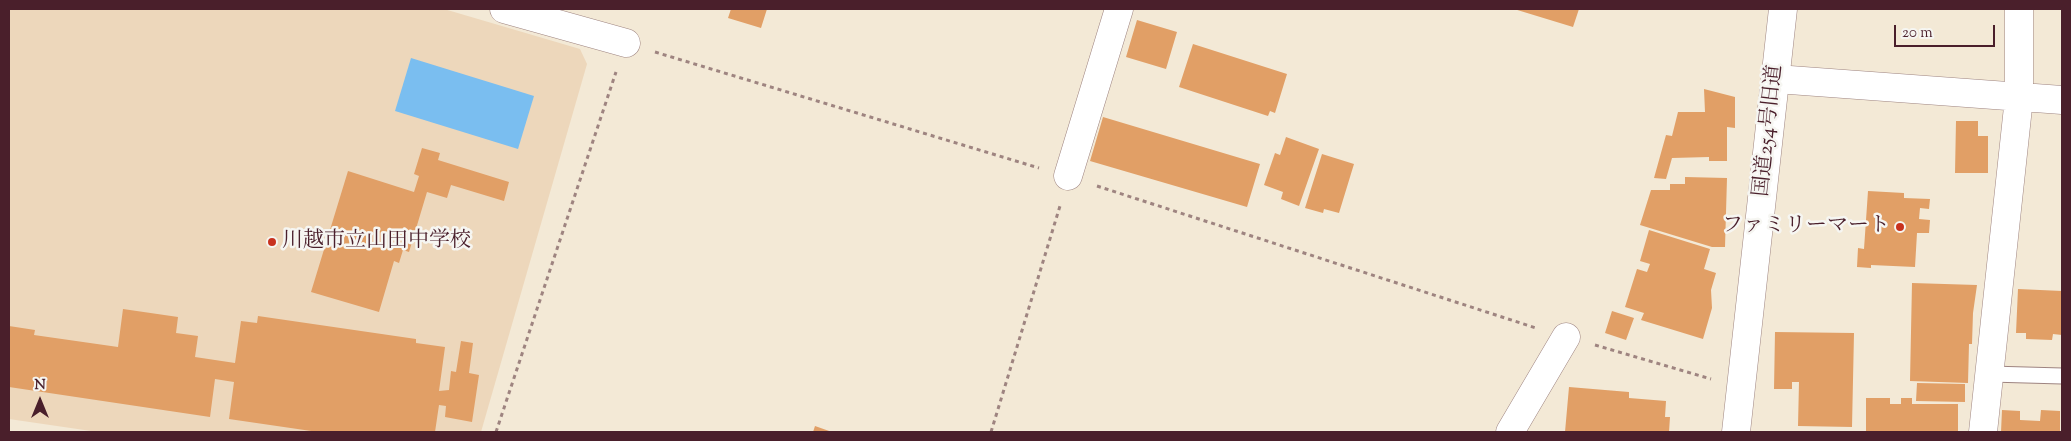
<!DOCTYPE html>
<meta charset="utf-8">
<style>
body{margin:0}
#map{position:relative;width:2071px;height:441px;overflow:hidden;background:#f3e9d6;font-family:"Sorts Mill Goudy",serif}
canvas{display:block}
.frame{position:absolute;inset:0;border:10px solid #4a1f2b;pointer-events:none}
.north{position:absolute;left:15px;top:376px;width:50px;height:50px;-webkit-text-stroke:4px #f6f6f2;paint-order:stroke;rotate:0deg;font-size:14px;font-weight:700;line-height:20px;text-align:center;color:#4a1f2b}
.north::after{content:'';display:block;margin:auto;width:18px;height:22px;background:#4a1f2b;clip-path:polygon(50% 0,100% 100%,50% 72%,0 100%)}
.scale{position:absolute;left:1894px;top:25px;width:101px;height:22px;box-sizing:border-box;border:2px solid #4a1f2b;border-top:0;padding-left:6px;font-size:15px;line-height:18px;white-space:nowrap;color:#4a1f2b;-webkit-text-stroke:4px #f6f6f2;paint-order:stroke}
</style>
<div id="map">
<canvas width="2071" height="441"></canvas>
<div class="frame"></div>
<div class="north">N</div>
<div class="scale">20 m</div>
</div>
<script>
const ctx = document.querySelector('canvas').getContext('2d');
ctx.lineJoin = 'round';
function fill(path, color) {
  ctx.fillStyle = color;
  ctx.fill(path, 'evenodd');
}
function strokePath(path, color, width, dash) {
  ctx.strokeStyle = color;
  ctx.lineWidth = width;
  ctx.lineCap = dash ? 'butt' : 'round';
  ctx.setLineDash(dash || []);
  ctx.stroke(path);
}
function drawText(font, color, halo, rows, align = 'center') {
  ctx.font = font + ' "Sorts Mill Goudy","Noto Serif JP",serif';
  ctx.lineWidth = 5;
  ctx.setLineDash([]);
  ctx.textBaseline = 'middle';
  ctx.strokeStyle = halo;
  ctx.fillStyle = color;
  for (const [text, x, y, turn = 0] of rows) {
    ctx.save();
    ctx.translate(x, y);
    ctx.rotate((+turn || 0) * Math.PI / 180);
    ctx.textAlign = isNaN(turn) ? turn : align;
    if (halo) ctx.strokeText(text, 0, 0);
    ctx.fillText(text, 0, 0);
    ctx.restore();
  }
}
fill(new Path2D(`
 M9 9H444L580 49 587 64 481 432H98L9 419Z`), '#edd7bb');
fill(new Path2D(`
 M411 58 534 96 518 149 395 111Z`), '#7abef0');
fill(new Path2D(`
 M731 9H767L761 28 728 18Z
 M1514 9H1579L1573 27Z
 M1137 20 1177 32 1166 69 1126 57Z
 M1193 44 1287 74 1275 113 1270 111 1268 116 1179 87Z
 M1704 89 1735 97V128L1727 127V161H1709V157L1672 158 1666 179 1654 178 1666 135 1672 136 1678 112H1705Z
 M1103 117 1260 164 1247 207 1090 161Z
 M1956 121H1978V136H1988V173H1955Z
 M1286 137 1319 149 1299 206 1281 199 1283 192 1264 185 1275 153 1280 155Z
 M422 148 440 153 438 160 509 182 504 201 451 185 447 198 427 192 409 252 403 250 399 263 394 261 379 312 311 292 348 171 414 192 419 176 414 174Z
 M1322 154 1354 164 1339 213 1324 209 1323 213 1305 208Z
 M1685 177 1727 178 1725 247H1712L1640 225 1651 190H1670V184H1685Z
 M1868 191 1904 193V198L1930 199 1929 209 1920 208 1919 219 1930 220 1929 233H1917L1915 267 1871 265V268L1857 267 1858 248 1864 249Z
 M1649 230 1710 249 1704 269 1716 273 1711 290 1712 308 1703 339 1641 320 1644 313 1625 307 1637 269 1647 272 1650 264 1640 261Z
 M1912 283 1977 285 1973 313 1972 344H1969L1968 383 1910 381Z
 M2018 289 2062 291V335L2053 334 2052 340 2026 339V333H2016Z
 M123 309 178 317 176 333 198 336 195 357 235 363 241 321 257 323 258 316 416 339V343L445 347 439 391 449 390 451 371 456 372 461 341 473 343 469 373 479 375 472 422 445 417 446 406 439 405 435 432H318L229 419 234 382 215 379 210 417 9 387V326L35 330 34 335 118 347Z
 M1612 311 1634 318 1626 340 1605 333Z
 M1775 332 1854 333 1852 427 1798 426 1799 382H1792V389H1774Z
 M1917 383 1965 384V402L1916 401Z
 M1569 387 1629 392V398L1666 401 1665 417H1670L1669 432H1565Z
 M1866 398H1890V404H1901V398H1912V404H1958V432H1866Z
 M2002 410 2020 411V420L2040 421 2041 410 2060 411V432H2001Z
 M815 426 832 432H813Z`), '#e19f66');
const service = new Path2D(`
 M1990 374 2062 376`);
const minor = new Path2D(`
 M504 9 626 43
 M1776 79 2062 100
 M1068 176 1119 9
 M1510 432 1566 337
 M1983 432 2019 98V9`);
const tertiary = new Path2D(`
 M1736 432 1783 9`);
strokePath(service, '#9e8480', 17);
strokePath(minor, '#9e8480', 29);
strokePath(tertiary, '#9e8480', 29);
strokePath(new Path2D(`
 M655 52 1039 168
 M1097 186 1536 328
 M1595 345 1711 379
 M496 432 616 72
 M991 432 1060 206`), '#9e8480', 3, [4, 4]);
strokePath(service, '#fff', 15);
strokePath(minor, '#fff', 28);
strokePath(tertiary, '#fff', 28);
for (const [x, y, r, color] of [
 [1900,227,5,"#c8321e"],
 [272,242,5,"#c8321e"]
]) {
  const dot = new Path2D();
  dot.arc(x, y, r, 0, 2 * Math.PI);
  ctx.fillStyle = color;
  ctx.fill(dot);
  strokePath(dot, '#f6f6f2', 2);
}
drawText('21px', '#4a1f2b', '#f6f6f2', [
 ["国道254号旧道",1770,131,-84]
]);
drawText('21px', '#4a1f2b', '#f6f6f2', [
 ["ファミリーマート",1890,227],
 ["川越市立山田中学校",282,242,"left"]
], 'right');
</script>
